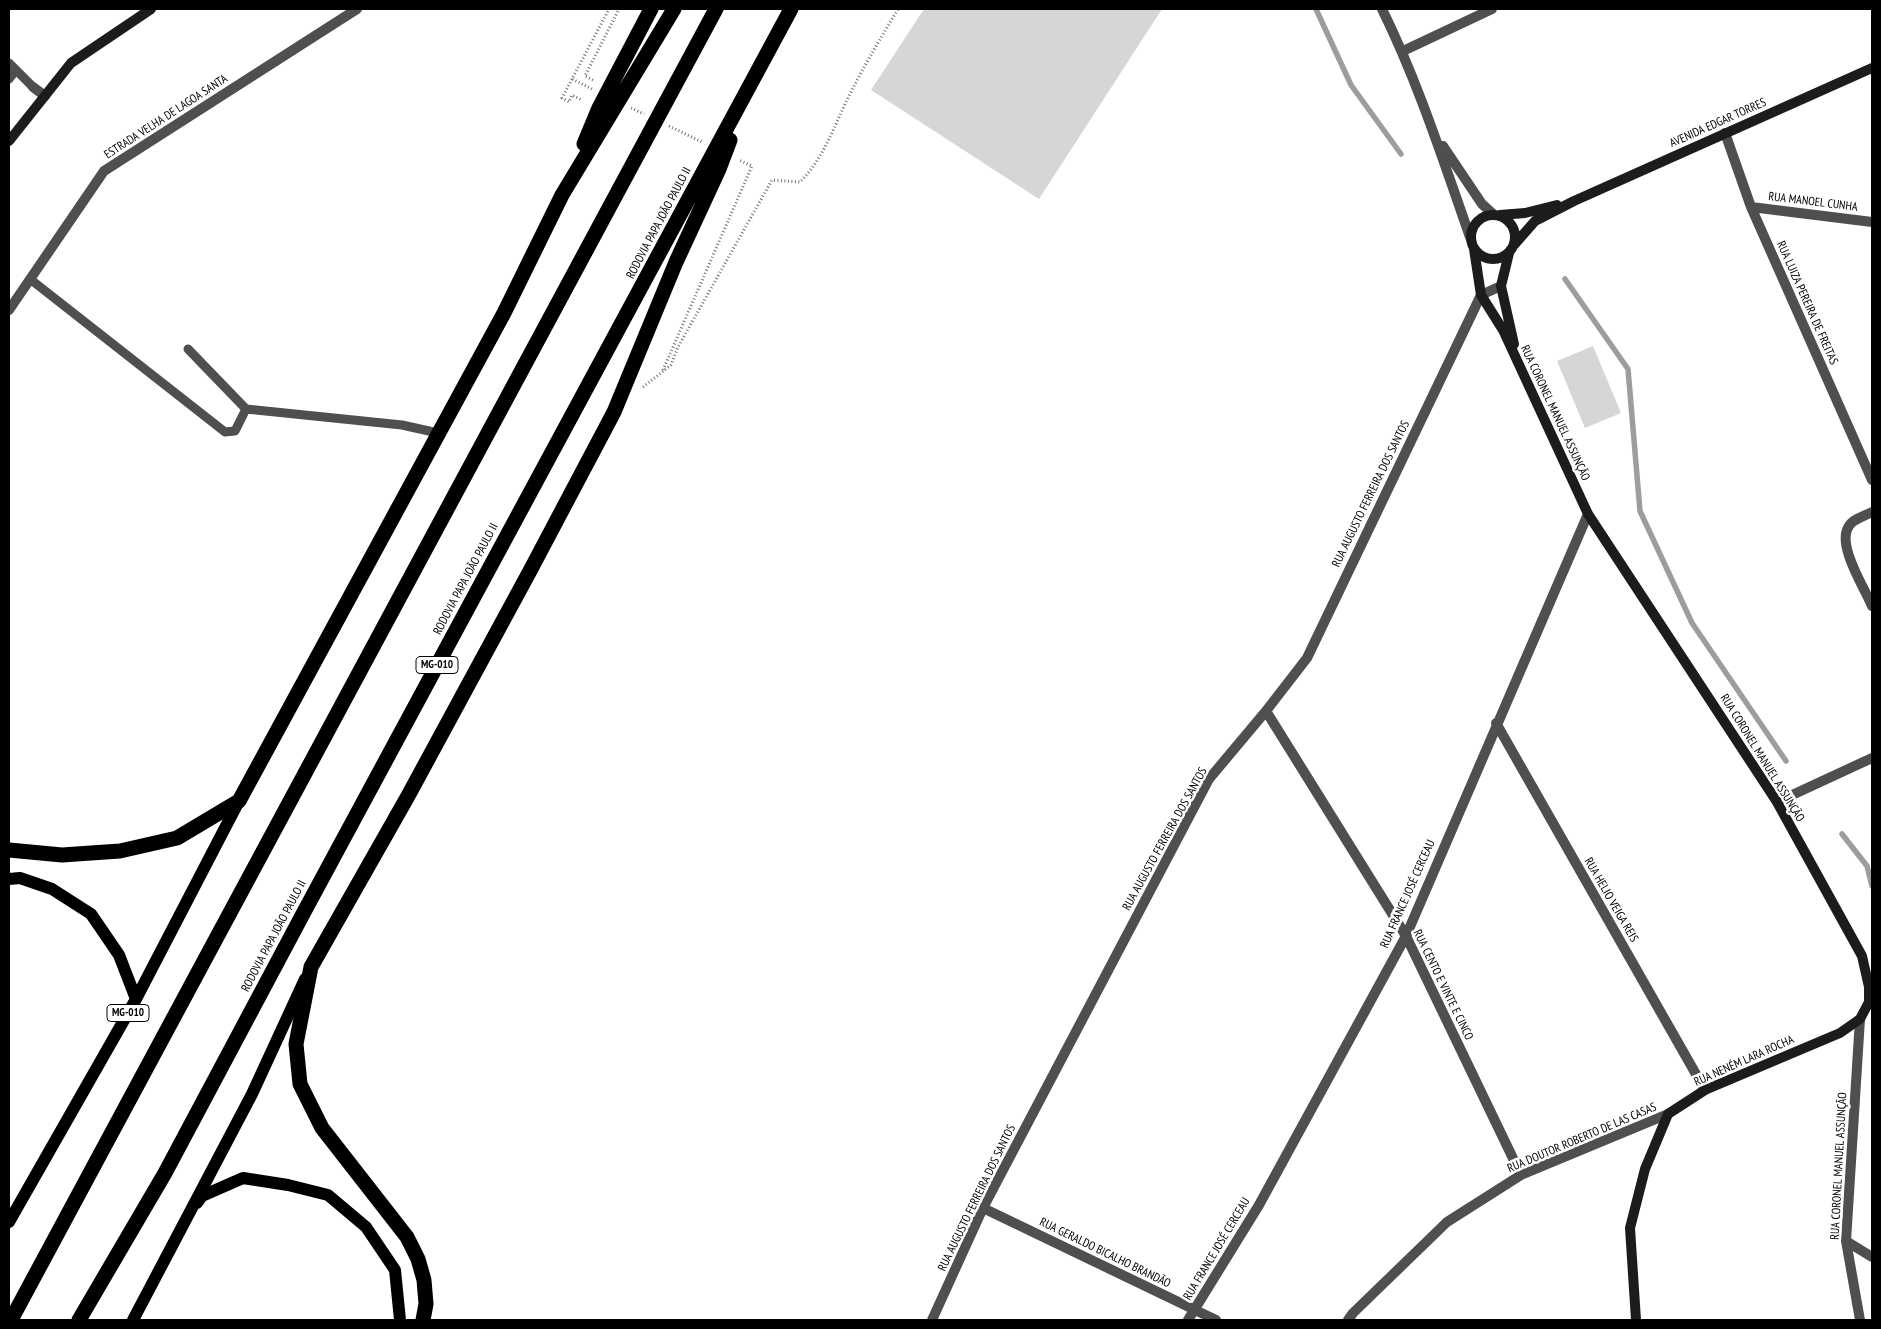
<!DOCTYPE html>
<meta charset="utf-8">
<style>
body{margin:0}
#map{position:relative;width:1881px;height:1329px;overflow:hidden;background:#fff;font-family:"PT Sans Narrow",sans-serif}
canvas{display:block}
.frame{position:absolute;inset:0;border:10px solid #000;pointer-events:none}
</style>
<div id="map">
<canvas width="1881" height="1329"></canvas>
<div class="frame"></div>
</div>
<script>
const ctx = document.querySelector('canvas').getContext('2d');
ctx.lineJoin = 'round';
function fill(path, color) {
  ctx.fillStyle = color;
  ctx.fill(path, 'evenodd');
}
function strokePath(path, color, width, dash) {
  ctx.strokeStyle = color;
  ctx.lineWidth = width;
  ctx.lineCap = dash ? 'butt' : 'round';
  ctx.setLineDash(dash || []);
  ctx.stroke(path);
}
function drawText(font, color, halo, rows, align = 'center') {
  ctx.font = font + ' "PT Sans Narrow",sans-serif';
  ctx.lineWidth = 5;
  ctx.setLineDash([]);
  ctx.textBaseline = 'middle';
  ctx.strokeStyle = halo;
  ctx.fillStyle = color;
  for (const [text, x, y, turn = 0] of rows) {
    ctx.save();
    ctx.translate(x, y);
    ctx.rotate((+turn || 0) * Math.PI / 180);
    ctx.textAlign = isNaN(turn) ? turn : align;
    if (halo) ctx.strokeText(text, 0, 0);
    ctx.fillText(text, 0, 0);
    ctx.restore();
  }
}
fill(new Path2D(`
 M924 9H1162L1039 199 871 90Z
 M1593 346 1621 413 1585 428 1557 361Z`), '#d6d6d6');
strokePath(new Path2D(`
 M1316 9 1351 85 1401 154
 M1565 279 1628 369 1640 511 1692 623 1786 761
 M1842 834 1867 866 1872 886`), '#9d9d9d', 5.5);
strokePath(new Path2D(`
 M572 79 562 98 569 102 572 95 582 100
 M593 80 585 76 619 9
 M592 89 572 79 609 9
 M631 108 644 114
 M669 126 702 142
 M663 370 752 166 739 160
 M643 387 671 365 678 347 772 180 800 182C825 157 835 123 851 92 865 64 882 36 898 9`), '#717171', 3, [1, 2.5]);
strokePath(new Path2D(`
 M9 63 33 87
 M9 79 16 70
 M30 279 225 432 235 431 246 409
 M188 349 246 409 402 425 438 433`), '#4f4f4f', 9);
strokePath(new Path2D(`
 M1382 9C1418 82 1443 160 1470 237
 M1403 51 1492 9
 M33 87 45 96
 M1725 133 1751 207 1872 480
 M1443 146 1482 204 1493 214
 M1751 207 1872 222
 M9 310 104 171 357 9
 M1872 512C1865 516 1853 519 1849 526 1836 544 1864 587 1872 606
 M1266 711 1406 936 1521 1175
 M1496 723 1705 1090
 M1777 802 1872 758
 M1860 1019 1846 1241 1860 1320
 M983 1208 1216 1320
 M1846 1241 1872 1257
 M932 1320 983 1208 1209 779 1266 711 1307 658 1481 295 1501 286
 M1188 1320 1259 1205 1406 936 1588 514
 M1348 1320 1353 1313 1447 1222 1521 1175 1668 1114`), '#4f4f4f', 10);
strokePath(new Path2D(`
 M9 141 71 63 151 9
 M1471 237a22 22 0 1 1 44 0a22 22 0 1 1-44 0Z
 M1500 215 1525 213 1557 205
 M1514 245 1535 221 1574 201 1872 68
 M1474 249 1481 295 1503 330 1588 514 1777 802 1862 956 1869 987V1002L1860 1019 1840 1033 1705 1090 1668 1114 1645 1169 1630 1228 1636 1320
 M1509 253 1501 286 1514 344`), '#1c1c1c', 10);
strokePath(new Path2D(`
 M9 879 20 878 52 889 91 914 119 955 136 999
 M197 1203 202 1196 243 1178 288 1185 328 1195 366 1227 395 1270 400 1320
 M9 1222 136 999 239 801
 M133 1320 252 1094 305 979`), '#000', 12);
strokePath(new Path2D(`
 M584 144 599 108 651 9
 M9 850 62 855 120 851 177 838 239 801 504 313 562 195 674 9
 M11 1320 716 9
 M79 1320 165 1173 304 912 791 9
 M423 1320 426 1304 424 1280 418 1259 407 1237 322 1128 300 1084 296 1044 311 967 408 796 531 569 614 412 676 262 719 169 730 140`), '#000', 15);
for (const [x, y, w] of [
 [437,665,42],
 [128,1013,42]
]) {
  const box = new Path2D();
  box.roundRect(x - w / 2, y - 8.5, w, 17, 4);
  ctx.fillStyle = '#fff';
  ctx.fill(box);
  strokePath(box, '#000', 1);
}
drawText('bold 11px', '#000', null, [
 ["MG-010",437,665],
 ["MG-010",128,1013]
]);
drawText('12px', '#000', '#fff', [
 ["ESTRADA VELHA DE LAGOA SANTA",166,117,-33],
 ["AVENIDA EDGAR TORRES",1718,123,-24],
 ["RUA MANOEL CUNHA",1813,202,7],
 ["RODOVIA PAPA JOÃO PAULO II",659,223,-62],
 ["RUA LUIZA PEREIRA DE FREITAS",1807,303,66],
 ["RUA CORONEL MANUEL ASSUNÇÃO",1555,413,65],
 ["RUA AUGUSTO FERREIRA DOS SANTOS",1371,494,-64],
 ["RODOVIA PAPA JOÃO PAULO II",466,579,-62],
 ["RUA CORONEL MANUEL ASSUNÇÃO",1762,758,58],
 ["RUA AUGUSTO FERREIRA DOS SANTOS",1165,839,-61],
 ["RUA FRANCE JOSÉ CERCEAU",1408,894,-66],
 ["RUA HELIO VEIGA REIS",1611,900,60],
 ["RODOVIA PAPA JOÃO PAULO II",274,936,-62],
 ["RUA CENTO E VINTE E CINCO",1443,985,64],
 ["RUA NENÉM LARA ROCHA",1744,1061,-24],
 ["RUA DOUTOR ROBERTO DE LAS CASAS",1582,1138,-23],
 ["RUA CORONEL MANUEL ASSUNÇÃO",1839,1166,-87],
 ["RUA AUGUSTO FERREIRA DOS SANTOS",977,1198,-64],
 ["RUA FRANCE JOSÉ CERCEAU",1217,1249,-59],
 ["RUA GERALDO BICALHO BRANDÃO",1105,1253,26]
]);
</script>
